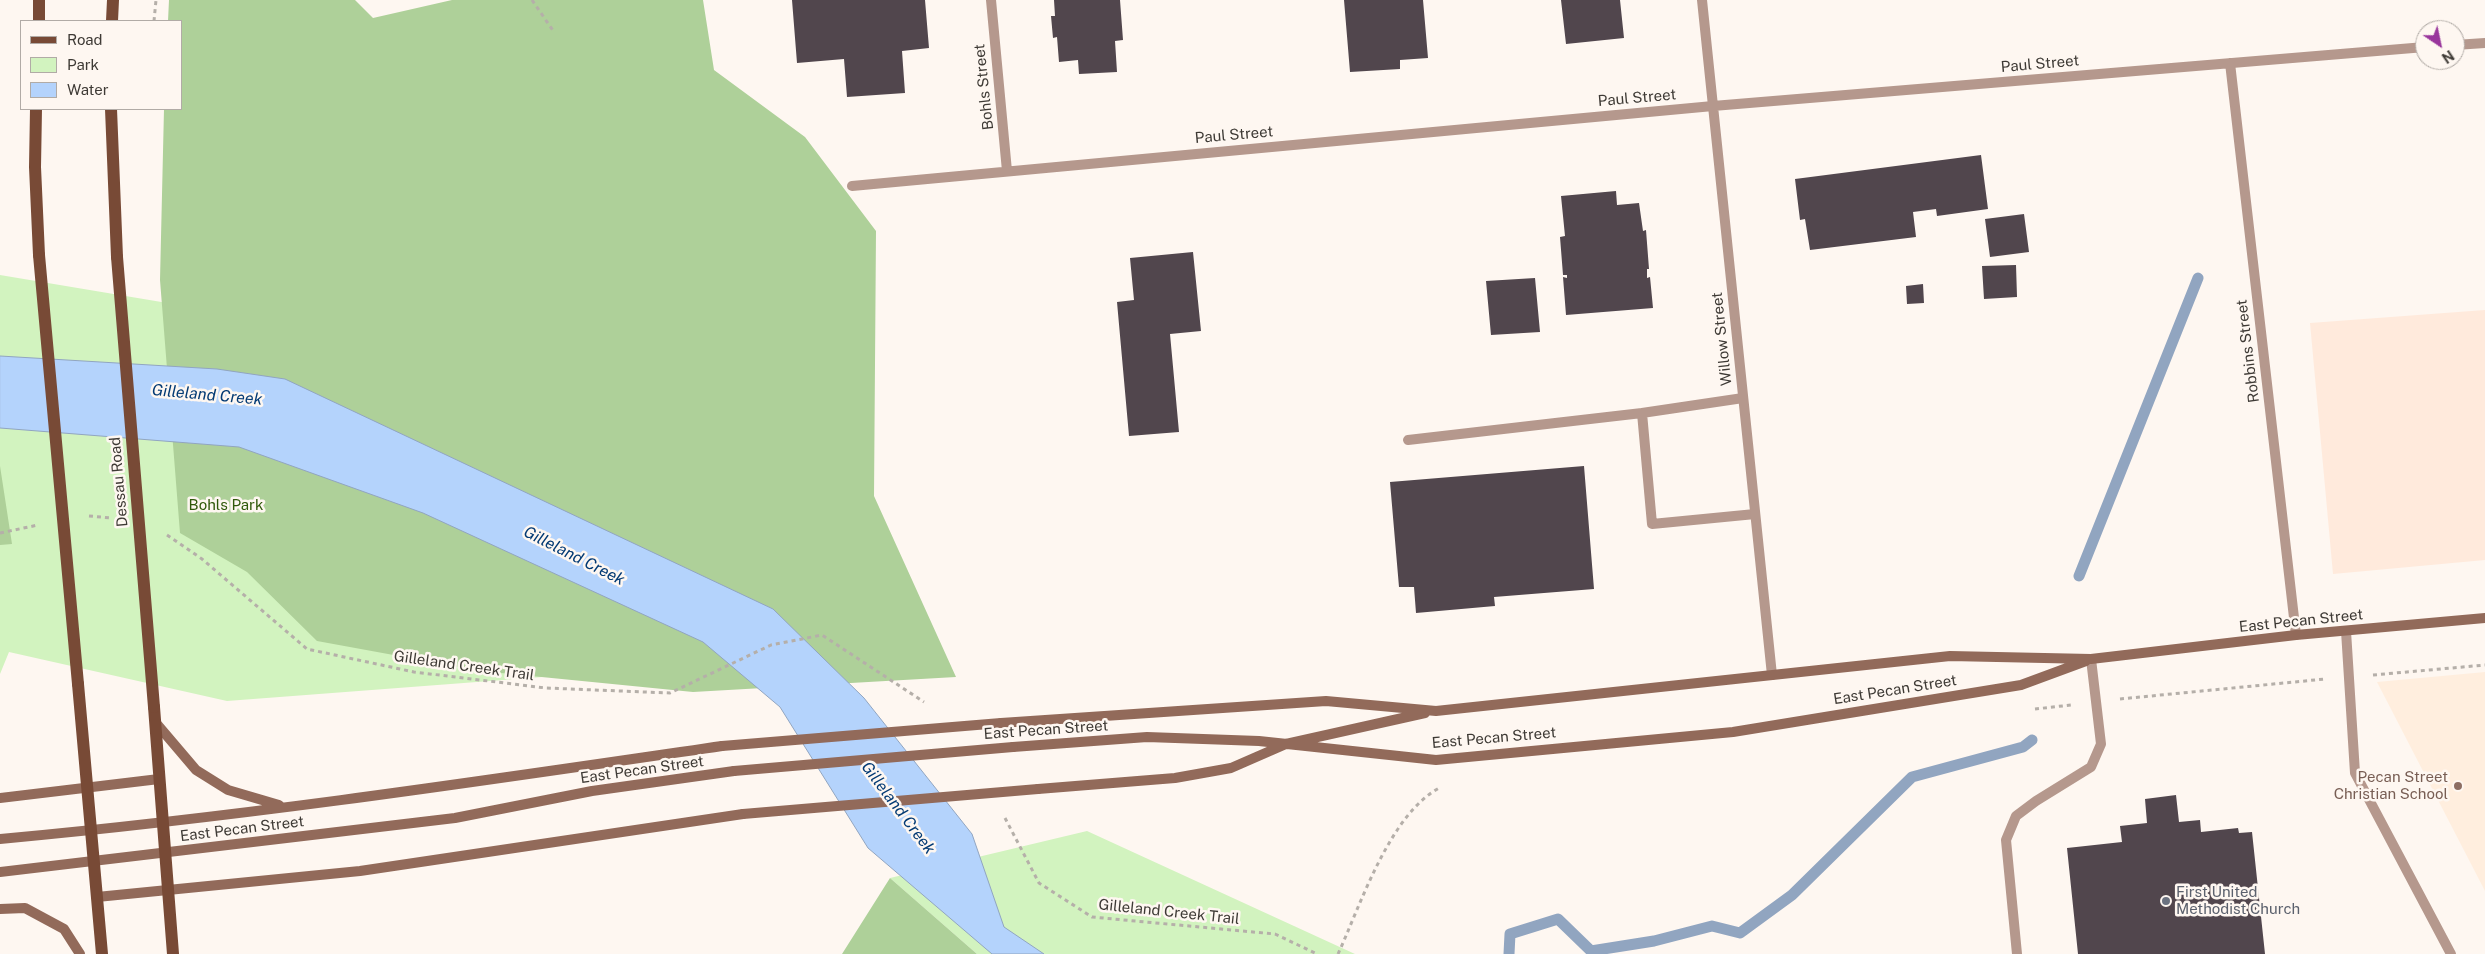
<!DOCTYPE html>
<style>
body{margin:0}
#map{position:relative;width:2485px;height:954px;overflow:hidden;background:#fef7f1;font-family:"Public Sans",sans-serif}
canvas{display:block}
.legend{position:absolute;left:20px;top:20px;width:162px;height:90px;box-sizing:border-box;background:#fef7f1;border:1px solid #b1aba6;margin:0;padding:6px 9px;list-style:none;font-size:15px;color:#3e3a35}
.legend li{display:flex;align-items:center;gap:10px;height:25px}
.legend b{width:25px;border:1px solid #b1aba6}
.north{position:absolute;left:2415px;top:20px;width:50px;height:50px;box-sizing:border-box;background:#fef7f1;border:1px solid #b1aba6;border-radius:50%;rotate:146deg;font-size:14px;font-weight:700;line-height:20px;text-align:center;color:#3e3a35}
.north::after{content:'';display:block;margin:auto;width:18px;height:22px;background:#99369c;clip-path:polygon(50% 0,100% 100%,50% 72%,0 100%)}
</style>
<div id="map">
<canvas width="2485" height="954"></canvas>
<ul class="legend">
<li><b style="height:6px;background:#784a36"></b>Road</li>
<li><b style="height:14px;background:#d2f3bf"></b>Park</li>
<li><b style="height:14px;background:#b4d3fc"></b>Water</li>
</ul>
<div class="north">N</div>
</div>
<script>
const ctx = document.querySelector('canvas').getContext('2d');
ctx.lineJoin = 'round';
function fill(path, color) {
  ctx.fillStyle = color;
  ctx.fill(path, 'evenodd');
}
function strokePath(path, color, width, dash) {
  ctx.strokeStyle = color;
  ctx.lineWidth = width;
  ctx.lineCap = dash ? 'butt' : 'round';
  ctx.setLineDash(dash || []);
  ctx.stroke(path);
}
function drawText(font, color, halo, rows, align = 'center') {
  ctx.font = font + ' "Public Sans",sans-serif';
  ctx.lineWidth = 5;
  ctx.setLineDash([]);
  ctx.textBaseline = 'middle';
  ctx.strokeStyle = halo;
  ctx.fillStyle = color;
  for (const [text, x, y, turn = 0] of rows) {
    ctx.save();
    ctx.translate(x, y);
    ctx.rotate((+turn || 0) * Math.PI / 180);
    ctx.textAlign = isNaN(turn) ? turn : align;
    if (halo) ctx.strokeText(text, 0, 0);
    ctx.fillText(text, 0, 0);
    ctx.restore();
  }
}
fill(new Path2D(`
 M2485 310V560L2333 574 2310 323Z`), '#ffeadc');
fill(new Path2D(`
 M2485 672V891L2377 682Z`), '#ffeede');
fill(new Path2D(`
 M0 275 275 321 661 668 227 701 9 652 0 674Z
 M1087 831 1355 954H977L890 878Z`), '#d2f3bf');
fill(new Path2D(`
 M169 0H355L373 18 452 0H703L714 70 805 137 876 231 874 496 956 677 693 692 481 671 317 641 247 572 180 533 160 280 164 109H181V21H168Z
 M0 466 12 544 0 545Z
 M890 878 977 954H842Z`), '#aed099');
const water = new Path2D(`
 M0 356 217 369 285 379 773 609 864 698 972 834 1004 927 1044 954H992L868 848 780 707 703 642 423 513 239 447 0 428Z`);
fill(water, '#b4d3fc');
strokePath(water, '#91a5c0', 1);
strokePath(new Path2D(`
 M2079 576 2198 278
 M1509 954 1510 934 1558 919 1591 951 1654 941 1712 926 1740 933 1792 895 1912 777 2023 747 2032 740`), '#91a5c0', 11);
fill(new Path2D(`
 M792 0H925L929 48 902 51 905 93 847 97 844 59 797 63Z
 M1054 0H1120L1123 40 1115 41 1117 72 1079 74 1078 60 1059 62 1057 37 1053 38 1051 16H1055Z
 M1344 0H1423L1428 58 1400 60V69L1350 72Z
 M1561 0H1620L1624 38 1566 44Z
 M1981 155 1988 209 1937 216 1936 209 1913 212 1916 237 1810 250 1805 219 1800 220 1795 179Z
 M1616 191 1617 205 1639 203 1643 231 1646 230 1649 269H1647V278L1650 277 1653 308 1566 315 1563 277 1567 278V275H1563L1560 237 1565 236 1561 196Z
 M2024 214 2029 252 1990 257 1985 219Z
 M1193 252 1201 331 1170 334 1179 432 1129 436 1117 302 1134 300 1130 258Z
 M2016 265 2017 297 1984 299 1982 266Z
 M1535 278 1540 332 1491 335 1486 281Z
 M1923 284 1924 303 1907 304 1906 286Z
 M1584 466 1594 589 1494 597 1495 606 1416 613 1414 587H1399L1390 482Z
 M2176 795 2179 822 2200 820 2201 832 2238 828 2239 833 2252 832 2265 954H2078L2067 848 2122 842 2120 826 2147 823 2145 799Z`), '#51464d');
strokePath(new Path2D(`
 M532 0 554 32
 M154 21 156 0
 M89 516 112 518
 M0 533 38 525
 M167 535 202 559 307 649 414 672 546 688 670 693 771 645 822 635 924 702
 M2373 675 2485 665
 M2120 699 2325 679
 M2035 709 2071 705
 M1005 818 1039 883 1092 917 1275 934 1317 954
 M1338 954C1361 904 1390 813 1441 787`), '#b5afa9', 3, [4, 4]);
strokePath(new Path2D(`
 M1743 398 1642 413 1652 524 1755 514
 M1408 440 1642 413
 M2346 631 2355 773 2451 954
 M2017 954 2006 840 2016 816 2036 801 2091 767 2101 744 2091 659`), '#b5988d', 10);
strokePath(new Path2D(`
 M991 0 1007 171
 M1702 0 1772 675
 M2455 45 2485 43
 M2230 63 2296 635
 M852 186 1713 106 2425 47`), '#b5988d', 10);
strokePath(new Path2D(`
 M156 723 196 770 228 790 279 805
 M1001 723 1326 701 1436 711 1950 656 2091 659 2296 635 2485 618
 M1013 747 1147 737 1259 741 1436 760 1733 732 2021 685 2086 661
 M1038 789 1175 778 1231 768 1286 744 1425 713
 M0 798 159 779
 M0 839C241 817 482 781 722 746
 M0 872 455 818 592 791 734 771
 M97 897 360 871 743 814
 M0 909 25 908 64 929 80 954`), '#926a5a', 10);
strokePath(new Path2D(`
 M39 21V0
 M112 21 113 0
 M36 109 35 167 39 255
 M111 109 117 257
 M78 684 102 954
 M154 707 173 954`), '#784a36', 12);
strokePath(new Path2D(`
 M722 746 1001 723
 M734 771 1013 747
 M743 814 1038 789`), '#926a5a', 10);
strokePath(new Path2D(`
 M39 255 78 684
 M117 257 154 707`), '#784a36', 12);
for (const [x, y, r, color] of [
 [2458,786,5,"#8d6e63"],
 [2166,901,5,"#6b7280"]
]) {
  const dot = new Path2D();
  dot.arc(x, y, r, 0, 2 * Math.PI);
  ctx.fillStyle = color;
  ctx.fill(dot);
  strokePath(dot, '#fef7f1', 2);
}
drawText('15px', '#3e3a35', '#fef7f1', [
 ["Paul Street",2040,64,-5],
 ["Bohls Street",984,87,-96],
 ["Paul Street",1637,98,-5],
 ["Paul Street",1234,135,-5],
 ["Willow Street",1722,339,-96],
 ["Robbins Street",2248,351,-97],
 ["Dessau Road",119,482,-95],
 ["East Pecan Street",2301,621,-6],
 ["Gilleland Creek Trail",464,666,8],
 ["East Pecan Street",1895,690,-9],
 ["East Pecan Street",1046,730,-4],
 ["East Pecan Street",1494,738,-5],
 ["East Pecan Street",642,770,-8],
 ["East Pecan Street",242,829,-7],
 ["Gilleland Creek Trail",1169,912,6]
]);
drawText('15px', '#30590a', '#fef7f1', [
 ["Bohls Park",226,505]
]);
drawText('15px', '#785e54', '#fef7f1', [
 ["Pecan Street",2448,777],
 ["Christian School",2448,794]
], 'right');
drawText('15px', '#5b616d', '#fef7f1', [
 ["First United",2176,892],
 ["Methodist Church",2176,909]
], 'left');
drawText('italic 16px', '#033a74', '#fef7f1', [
 ["Gilleland Creek",207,395,5],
 ["Gilleland Creek",574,556,27],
 ["Gilleland Creek",898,808,53]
]);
</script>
